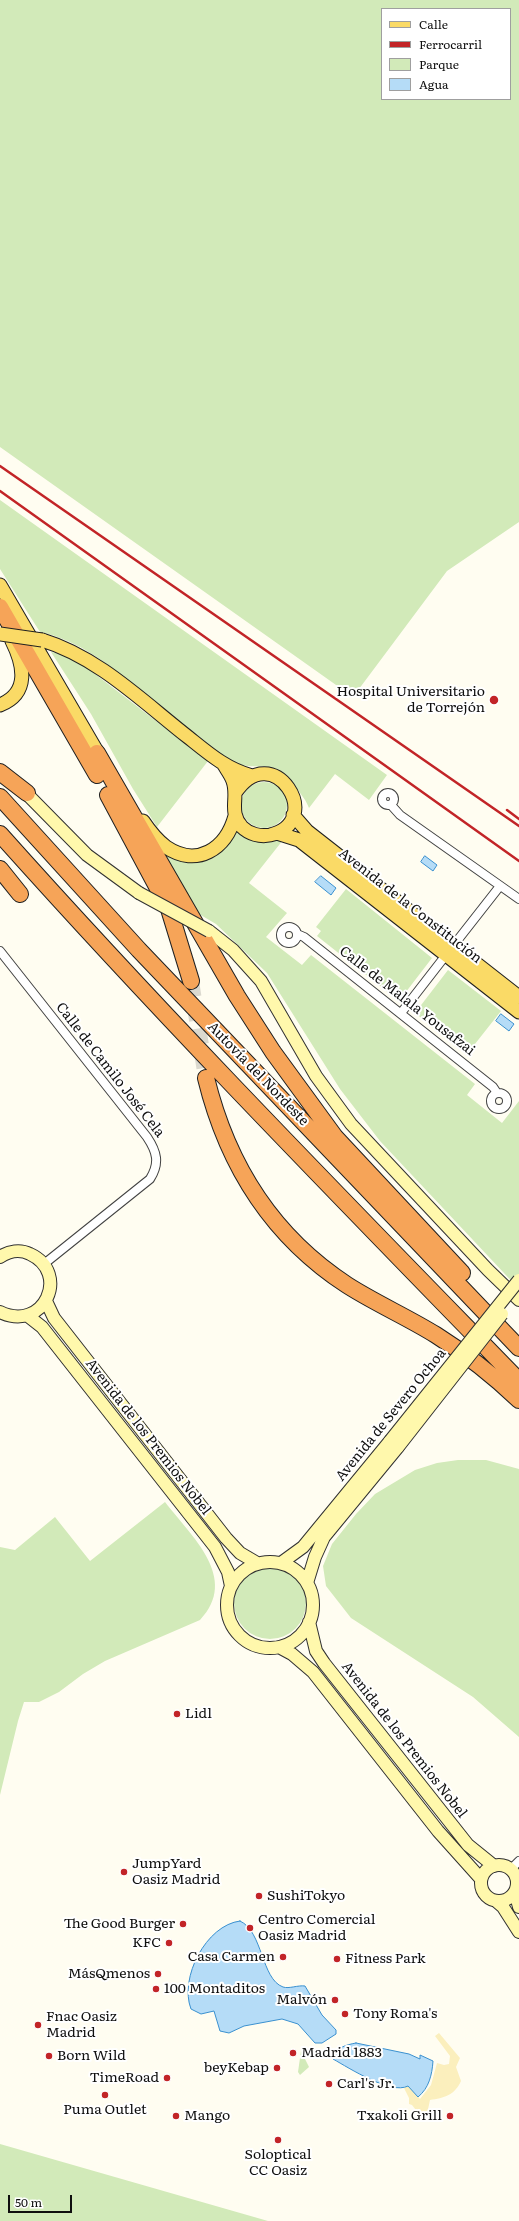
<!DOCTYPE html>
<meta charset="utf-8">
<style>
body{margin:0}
#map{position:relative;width:519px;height:2221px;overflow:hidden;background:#fffdf1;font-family:Literata,serif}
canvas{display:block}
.legend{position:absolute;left:381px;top:8px;width:130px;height:92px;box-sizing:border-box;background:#fff;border:1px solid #9f9f9f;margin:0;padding:5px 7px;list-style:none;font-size:12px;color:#0f0f0f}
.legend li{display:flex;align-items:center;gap:8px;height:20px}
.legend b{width:20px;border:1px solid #9f9f9f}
.scale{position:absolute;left:8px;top:2195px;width:64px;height:18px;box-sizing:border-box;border:2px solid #0f0f0f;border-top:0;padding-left:5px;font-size:12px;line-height:14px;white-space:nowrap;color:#0f0f0f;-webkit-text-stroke:3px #fff;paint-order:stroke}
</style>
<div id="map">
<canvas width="519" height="2221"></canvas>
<ul class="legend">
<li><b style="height:5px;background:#fada66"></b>Calle</li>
<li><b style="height:5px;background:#c22427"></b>Ferrocarril</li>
<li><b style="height:11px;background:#d2eab9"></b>Parque</li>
<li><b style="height:11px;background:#b5dcf7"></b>Agua</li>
</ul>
<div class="scale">50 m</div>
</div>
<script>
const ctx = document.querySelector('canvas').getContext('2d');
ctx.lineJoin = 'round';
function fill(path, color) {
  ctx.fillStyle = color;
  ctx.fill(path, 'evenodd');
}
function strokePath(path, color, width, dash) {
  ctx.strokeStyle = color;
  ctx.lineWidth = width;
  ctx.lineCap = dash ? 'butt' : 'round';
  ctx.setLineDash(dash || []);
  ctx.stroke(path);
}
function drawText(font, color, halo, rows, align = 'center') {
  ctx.font = font + ' Literata,serif';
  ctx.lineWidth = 4;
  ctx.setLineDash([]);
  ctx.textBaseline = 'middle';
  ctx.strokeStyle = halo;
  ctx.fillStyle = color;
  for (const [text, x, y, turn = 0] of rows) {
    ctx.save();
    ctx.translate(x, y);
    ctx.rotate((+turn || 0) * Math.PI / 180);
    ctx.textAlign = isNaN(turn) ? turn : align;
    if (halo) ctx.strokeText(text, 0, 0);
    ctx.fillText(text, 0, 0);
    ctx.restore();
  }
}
fill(new Path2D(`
 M0 0H519V522L447 571 353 697 0 447ZM382 9H510V99H382Z
 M0 500 387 775 369 800 335 774 309 808C306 800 302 796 298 790 274 750 256 779 225 757 197 736 169 713 142 691 110 666 81 641 40 632L0 569Z
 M51 652 63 654 86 667 208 761 157 827 133 789 91 714Z
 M241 805a23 23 0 1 1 46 0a23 23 0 1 1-46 0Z
 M236 829 256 842 283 840 249 883 287 913 266 937 302 965 311 955 475 1084 467 1095 502 1123 519 1101V1289L380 1141 340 1089 267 973 216 924 199 914 160 850 173 858 185 860Z
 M346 889 432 958 399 1001 317 936 321 931 316 927Z
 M448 970 501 1011 471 1049 466 1046 462 1050 415 1013Z
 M458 1460H486L519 1469V1737L473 1697 351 1618 326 1586 323 1566 332 1544 356 1514 375 1494 415 1470 437 1463Z
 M165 1502C191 1536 240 1578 200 1620L105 1661 83 1674 59 1692 39 1702H24L18 1721 0 1795V1547L15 1550 55 1517 90 1561Z
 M234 1603a36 36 0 1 1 72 0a36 36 0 1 1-72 0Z
 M301 2051 309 2067 300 2075 298 2072Z
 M0 2144 268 2221H0Z`), '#d2eab9');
fill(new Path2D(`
 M439 2033 460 2058 456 2067 461 2081C455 2095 444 2098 430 2100L427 2114H419L412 2105 409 2104V2098L404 2088 408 2085 420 2099 431 2085 437 2063 444 2065 449 2064 450 2056 435 2036Z`), '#fbefbd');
const water = new Path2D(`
 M425 856 437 865 433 871 421 862Z
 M321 876 336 888 331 895 315 882Z
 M501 1014 514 1024 509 1031 496 1021Z
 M240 1921C263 1931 261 1979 283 1987 289 1989 298 1985 305 1986L322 2015 336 2030V2034L322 2043H315L298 2024 282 2019 244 2026 229 2033 220 2031 214 2011 201 2014 191 2009C179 1978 206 1925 240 1921Z
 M356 2043 409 2054 420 2059V2055L433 2061C432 2075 429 2088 418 2097L408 2086C391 2095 349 2068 333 2059 335 2048 345 2045 356 2043Z`);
fill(water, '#b5dcf7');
strokePath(water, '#3a90cf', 1);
strokePath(new Path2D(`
 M191 981 206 1078`), '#dbd9cf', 16, [16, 8]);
const street = new Path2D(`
 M382 799a6 6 0 1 1 12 0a6 6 0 1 1-12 0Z
 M391 805 400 815 519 899
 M281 935a8 8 0 1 1 16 0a8 8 0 1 1-16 0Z
 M297 934 304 937 493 1087 497 1093
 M453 946 500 886
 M0 951 147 1137C157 1152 160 1163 150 1179L44 1264
 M401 1013 446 955
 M491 1101a8 8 0 1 1 16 0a8 8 0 1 1-16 0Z
 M511 1869 519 1861`);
const secondary = new Path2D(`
 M21 788 87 855 139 893
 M209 931 233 950 261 981 316 1076 351 1124 488 1270 519 1300
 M0 1257C9 1251 20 1249 30 1254 71 1273 44 1333 0 1312
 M46 1301 54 1318 226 1538 240 1553 257 1563
 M28 1316 42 1327 215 1547 228 1572 231 1586
 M227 1605a43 43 0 1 1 86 0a43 43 0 1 1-86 0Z
 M281 1563 303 1547 390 1441
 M307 1583 315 1557 324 1537 398 1447
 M309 1622 316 1651 324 1663 468 1845 494 1866
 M279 1647 292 1654 313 1672 438 1831 481 1879
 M481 1883a18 18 0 1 1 36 0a18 18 0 1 1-36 0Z
 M515 1892 519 1907
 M496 1901 503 1907 519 1932`);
const primary = new Path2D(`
 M0 585 102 760
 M42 640C98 657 142 701 188 737 208 753 226 769 252 776
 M0 705C30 693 24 665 12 641
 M224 765C227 770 231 775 233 781 239 797 228 812 242 827 249 834 260 837 270 835 327 822 273 736 235 793
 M293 815 307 831 519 997
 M143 821C149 830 157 840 166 847 197 868 226 849 235 816
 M277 833 299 840 519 1012`);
const highway = new Path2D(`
 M0 607 97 775
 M97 753 237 996 273 1052 335 1137 462 1273
 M0 772 27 793
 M108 795 169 909 191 981
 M0 797 139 950 519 1348
 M0 834C167 1021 344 1201 519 1381
 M0 869 20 894
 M206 1078C227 1164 272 1236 347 1285 375 1303 407 1317 436 1335 466 1354 494 1376 519 1400`);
strokePath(street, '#424242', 10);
strokePath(secondary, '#313131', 14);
strokePath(primary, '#202020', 15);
strokePath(highway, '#202020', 18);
strokePath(street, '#fff', 8);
strokePath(secondary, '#fff8ac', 12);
strokePath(primary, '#fada66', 13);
strokePath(highway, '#f6a458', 16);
strokePath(new Path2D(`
 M0 466 519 826
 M0 491 519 861
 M507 810 519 819`), '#c22427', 2.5);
const secondaryBridge = new Path2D(`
 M139 893 209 931
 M390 1441 519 1280
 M398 1447 502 1314`);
const primaryBridge = new Path2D(`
 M0 634 42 640`);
strokePath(secondaryBridge, '#313131', 14, []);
strokePath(primaryBridge, '#202020', 15, []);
strokePath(secondaryBridge, '#fff8ac', 12);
strokePath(primaryBridge, '#fada66', 13);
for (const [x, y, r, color] of [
 [494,700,5,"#c22427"],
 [177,1714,4,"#c22427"],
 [124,1872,4,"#c22427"],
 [259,1896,4,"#c22427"],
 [183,1924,4,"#c22427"],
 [250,1928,4,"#c22427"],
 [169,1943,4,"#c22427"],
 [283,1957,4,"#c22427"],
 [337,1959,4,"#c22427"],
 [158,1974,4,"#c22427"],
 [156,1989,4,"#c22427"],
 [335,2000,4,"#c22427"],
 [345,2014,4,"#c22427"],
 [38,2025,4,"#c22427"],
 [293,2053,4,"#c22427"],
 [49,2056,4,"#c22427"],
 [277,2068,4,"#c22427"],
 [167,2078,4,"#c22427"],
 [329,2084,4,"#c22427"],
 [105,2095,4,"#c22427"],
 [176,2116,4,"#c22427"],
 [450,2116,4,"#c22427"],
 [278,2140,4,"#c22427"]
]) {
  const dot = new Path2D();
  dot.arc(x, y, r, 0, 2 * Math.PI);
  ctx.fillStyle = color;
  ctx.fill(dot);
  strokePath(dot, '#fff', 1.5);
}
drawText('14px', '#0f0f0f', '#fff', [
 ["Hospital Universitario",485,692,"right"],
 ["de Torrejón",485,708,"right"],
 ["Lidl",185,1714],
 ["JumpYard",132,1864],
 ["Oasiz Madrid",132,1880],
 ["SushiTokyo",267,1896],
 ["Centro Comercial",258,1920],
 ["Oasiz Madrid",258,1936],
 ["The Good Burger",175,1924,"right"],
 ["KFC",161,1943,"right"],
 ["Casa Carmen",275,1957,"right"],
 ["Fitness Park",345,1959],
 ["MásQmenos",150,1974,"right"],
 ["100 Montaditos",164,1989],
 ["Malvón",327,2000,"right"],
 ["Tony Roma's",353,2014],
 ["Fnac Oasiz",46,2017],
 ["Madrid",46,2033],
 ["Madrid 1883",301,2053],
 ["Born Wild",57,2056],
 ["beyKebap",269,2068,"right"],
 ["TimeRoad",159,2078,"right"],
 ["Carl's Jr.",337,2084],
 ["Puma Outlet",105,2110,"center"],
 ["Mango",184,2116],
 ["Txakoli Grill",442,2116,"right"],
 ["Soloptical",278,2155,"center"],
 ["CC Oasiz",278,2171,"center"]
], 'left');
drawText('14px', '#0f0f0f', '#fff', [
 ["Avenida de la Constitución",410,906,38],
 ["Calle de Malala Yousafzai",407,1001,38],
 ["Calle de Camilo José Cela",110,1070,52],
 ["Autovía del Nordeste",258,1074,46],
 ["Avenida de Severo Ochoa",391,1415,-51],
 ["Avenida de los Premios Nobel",148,1437,52],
 ["Avenida de los Premios Nobel",404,1740,52]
]);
</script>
